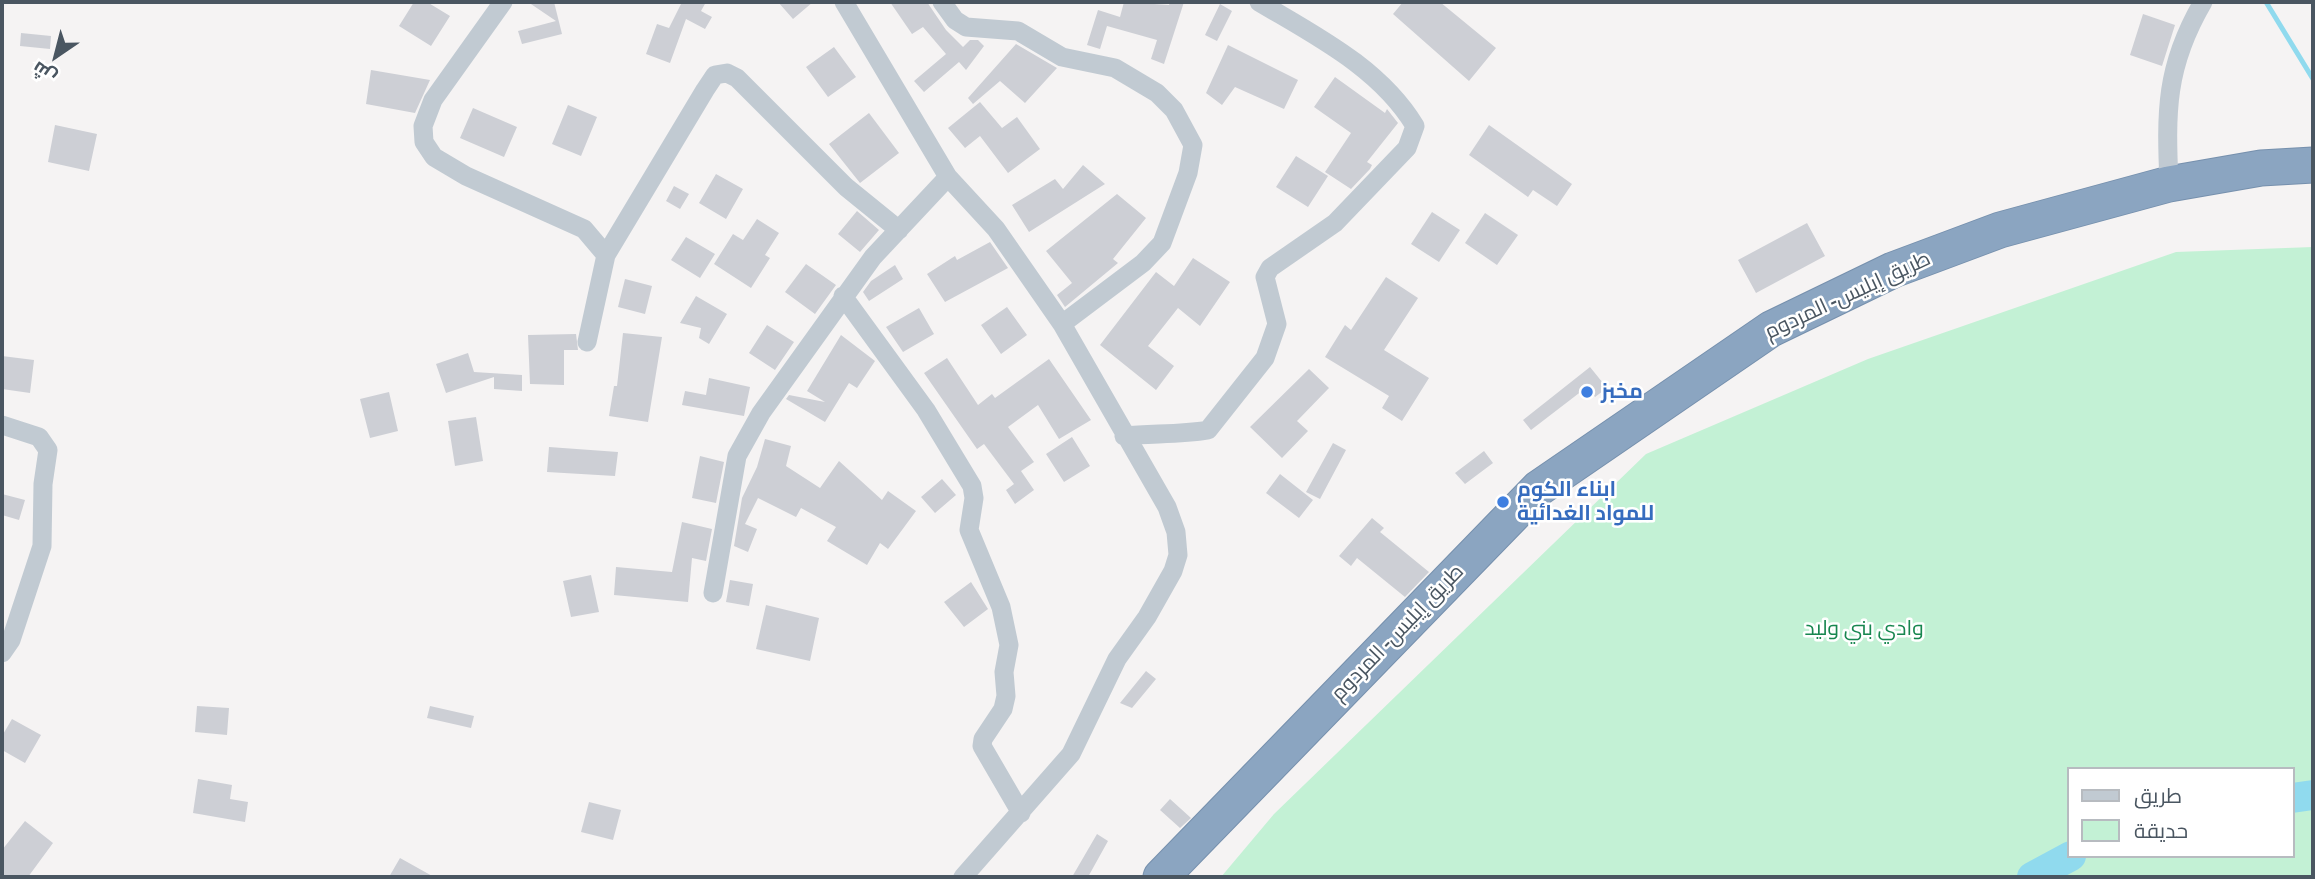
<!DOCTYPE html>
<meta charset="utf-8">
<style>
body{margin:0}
#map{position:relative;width:2315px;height:879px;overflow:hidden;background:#f5f3f3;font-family:"Archivo Narrow",Cairo,sans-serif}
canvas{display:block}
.frame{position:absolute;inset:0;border:4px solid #4a5661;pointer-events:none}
.legend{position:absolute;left:2067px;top:767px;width:228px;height:91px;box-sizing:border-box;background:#fff;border:2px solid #b7bbc0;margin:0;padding:9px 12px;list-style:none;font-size:21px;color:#4a5661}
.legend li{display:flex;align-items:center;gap:14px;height:35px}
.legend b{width:35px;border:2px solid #b7bbc0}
.north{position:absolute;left:21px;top:21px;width:70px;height:70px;-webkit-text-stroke:5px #fff;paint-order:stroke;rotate:215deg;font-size:19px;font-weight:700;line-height:28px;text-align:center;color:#4a5661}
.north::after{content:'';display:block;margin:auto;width:24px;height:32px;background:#4a5661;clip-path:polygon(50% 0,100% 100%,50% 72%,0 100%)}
</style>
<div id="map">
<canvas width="2315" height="879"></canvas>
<div class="frame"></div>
<ul class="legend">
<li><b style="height:9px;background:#c1cad2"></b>طريق</li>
<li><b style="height:19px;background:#c3f1d5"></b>حديقة</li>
</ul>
<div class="north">ش</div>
</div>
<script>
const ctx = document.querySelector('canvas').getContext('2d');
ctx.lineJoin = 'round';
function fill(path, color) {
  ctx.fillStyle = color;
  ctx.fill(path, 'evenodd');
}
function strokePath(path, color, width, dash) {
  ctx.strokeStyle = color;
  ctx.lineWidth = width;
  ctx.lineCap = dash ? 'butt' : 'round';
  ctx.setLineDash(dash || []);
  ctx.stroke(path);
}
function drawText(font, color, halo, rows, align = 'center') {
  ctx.font = font + ' "Archivo Narrow",Cairo,sans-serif';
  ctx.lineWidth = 5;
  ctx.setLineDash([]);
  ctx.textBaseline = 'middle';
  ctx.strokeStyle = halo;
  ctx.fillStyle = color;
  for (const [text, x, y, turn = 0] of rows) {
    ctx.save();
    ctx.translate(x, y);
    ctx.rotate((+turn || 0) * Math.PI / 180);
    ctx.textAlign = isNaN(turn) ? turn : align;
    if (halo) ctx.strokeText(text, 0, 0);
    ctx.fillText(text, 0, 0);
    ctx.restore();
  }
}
fill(new Path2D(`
 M2313 247V877H1221L1274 814 1646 454 1868 359 2176 252ZM2068 769H2292V856H2068Z`), '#c3f1d5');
strokePath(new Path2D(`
 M2266 2 2313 79`), '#90daee', 5);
strokePath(new Path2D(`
 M2292 798 2313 795
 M2032 877 2071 856`), '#90daee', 30);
fill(new Path2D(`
 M414 2H427L450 16 431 46 399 26Z
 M528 2H554L562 34 522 44 518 31 556 21Z
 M682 2H706L701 11 712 17 705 29 686 19 670 63 646 54 657 24 669 28Z
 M778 2H813L793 19Z
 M890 2H927L946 30 963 47 970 40H978L984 46 966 70 959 62 924 92 914 81 946 54 923 27 912 34Z
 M1124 2 1169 5 1170 2H1184L1164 64 1151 59 1157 40 1107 26 1100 49 1087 45 1098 10 1120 17Z
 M1403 2H1440L1496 48 1469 81 1393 14Z
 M1220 4 1232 11 1217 41 1205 35Z
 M2143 14 2175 25 2162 66 2130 55Z
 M21 33 51 36 50 49 20 46Z
 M1016 44 1057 68 1025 103 1000 81 973 104 968 98Z
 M1228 45 1298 80 1284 109 1235 87 1222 105 1206 93Z
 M834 47 856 77 828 97 806 67Z
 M371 70 430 80 415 113 366 104Z
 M1335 77 1385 113 1387 109 1398 123 1367 162 1372 165 1370 169 1351 189 1325 172 1351 133 1314 107Z
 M980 102 1002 128 1017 117 1040 149 1008 173 980 136 965 148 948 128Z
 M568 105 597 117 581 156 552 144Z
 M473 108 517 127 504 157 460 138Z
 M869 113 899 153 860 183 829 144Z
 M55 125 97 134 89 171 48 162Z
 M1489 125 1572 184 1557 206 1533 190 1528 197 1469 155Z
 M1296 156 1328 176 1308 207 1276 187Z
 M1083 165 1105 184 1029 232 1012 205 1055 179 1063 189Z
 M716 174 743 189 726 219 699 203Z
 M674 186 689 194 680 209 666 201Z
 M1117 194 1146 218 1113 259 1118 263 1065 307 1057 295 1072 283 1046 251Z
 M857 211 879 230 860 252 838 234Z
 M1432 212 1460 230 1439 262 1411 244Z
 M1485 213 1518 235 1497 265 1465 243Z
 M757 219 779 233 765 255 770 258 751 288 714 264 733 234 743 240Z
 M1807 223 1825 256 1756 293 1738 260Z
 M686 237 715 254 700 278 671 260Z
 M990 242 1008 268 945 302 927 274 955 256 957 260Z
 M1193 258 1230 282 1200 326 1178 308 1148 346 1174 366 1156 390 1100 345 1156 272 1174 286Z
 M806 264 836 285 815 314 785 292Z
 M895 265 903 279 869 301 863 292 871 281Z
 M1386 277 1418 298 1384 350 1429 378 1402 421 1382 408 1389 396 1325 357 1345 325 1351 330Z
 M625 279 652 286 645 314 618 307Z
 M696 296 727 314 709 344 699 338 701 328 680 323Z
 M1007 307 1027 335 1001 354 981 325Z
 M919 308 934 334 903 352 886 327Z
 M767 325 794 342 775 370 749 353Z
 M623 333 662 337 648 422 609 416 614 386H617Z
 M576 334 578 350H564V385L530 384 528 335Z
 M841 335 875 361 857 388 849 383 825 422 786 399 789 395 825 402 807 391Z
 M468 353 474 372 522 375V391L494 389V377L446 393 436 364Z
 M2 356 34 360 30 393 2 389Z
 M947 358 978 405 992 394 995 398 1049 359 1091 420 1059 439 1038 405 1008 427 1034 462 1021 471 1034 490 1015 504 1006 490 1014 484 984 444 977 449 924 373Z
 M1590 367 1607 388 1595 397 1587 387 1531 430 1523 420Z
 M1309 369 1329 388 1297 421 1308 431 1282 458 1250 427Z
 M709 378 750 387 744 416 682 405 685 391 706 395Z
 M389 392 398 431 370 438 360 399Z
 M476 417 483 461 455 466 448 421Z
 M1072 437 1090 466 1064 482 1046 454Z
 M765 439 791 446 786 466 820 488 839 461 882 500 888 491 916 511 888 549 880 543 867 565 827 541 836 527 801 508 796 517 758 498 745 524 757 529 748 552 734 546 742 498 757 467Z
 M1333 443 1346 450 1320 499 1306 492Z
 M549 447 618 452 615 476 547 472Z
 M1484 451 1493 463 1465 484 1455 473Z
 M700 456 724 462 716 503 692 498Z
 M1280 474 1313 500 1299 518 1266 493Z
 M942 479 956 495 935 513 921 497Z
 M2 494 25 500 19 520 2 515Z
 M1372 518 1384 528 1380 532 1429 572 1405 597 1357 558 1351 566 1339 556Z
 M682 522 712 529 706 561 692 558 688 602 614 595 616 567 672 572Z
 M591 575 599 612 571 617 563 581Z
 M730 580 753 584 749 606 726 602Z
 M971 582 988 609 964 627 944 602Z
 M766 605 819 618 810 661 756 649Z
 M1146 671 1156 679 1132 708 1120 703Z
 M197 706 229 708 227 735 195 732Z
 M430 706 474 716 471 728 427 718Z
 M12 719 41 735 25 763 2 750V736Z
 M198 779 232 785 230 799 248 802 245 822 193 813Z
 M1170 799 1191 818 1180 828 1160 810Z
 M589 802 621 810 613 840 581 832Z
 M25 821 53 843 28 877H2V850Z
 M1097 834 1108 841 1088 877H1072Z
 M400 858 434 877H389Z`), '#cdcfd5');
const highway = new Path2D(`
 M1161 877 1539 488 1771 329 1893 270 2000 230 2169 184 2261 168 2313 165`);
strokePath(highway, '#7690ad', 37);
strokePath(new Path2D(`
 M503 2 433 100 423 126 424 142 434 157 466 176 584 229 606 255 587 342
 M844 2 948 177 996 229 1062 324 1167 507 1176 532 1178 555 1173 571 1147 617 1117 659 1071 754 963 877
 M942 2 955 20 966 27 1018 31 1062 57 1115 68 1157 93 1174 110 1193 145 1188 173 1162 243 1143 263 1062 324
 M2169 184C2166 112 2165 67 2203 2
 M606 255 705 90 715 75 727 73 737 78 846 187 899 230
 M843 296 926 410 972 486 974 498 969 530 1001 607 1009 645 1004 672 1006 696 1003 709 983 739 982 746 1021 813
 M2 425 39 437 48 450 43 484 42 546 11 640 2 653
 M1124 436C1152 433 1179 435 1208 430L1265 358 1277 324 1265 277 1270 268 1335 223 1407 148 1415 126C1380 68 1316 36 1259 2
 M713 593 737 456 761 413 873 257 948 177`), '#c1cad2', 19);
strokePath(highway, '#8ba5c1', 35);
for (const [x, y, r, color] of [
 [1587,392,7,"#3f7fe0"],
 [1503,502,7,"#3f7fe0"]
]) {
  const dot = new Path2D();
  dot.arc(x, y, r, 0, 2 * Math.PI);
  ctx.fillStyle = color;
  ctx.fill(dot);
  strokePath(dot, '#fff', 2.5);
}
drawText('21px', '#4a5661', '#fff', [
 ["طريق إيليس- المردوم",1848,296,-25],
 ["طريق إيليس- المردوم",1398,633,-46]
]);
drawText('bold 21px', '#366cbe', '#fff', [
 ["مخبز",1601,392],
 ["ابناء الكوم",1517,490],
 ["للمواد الغدائية",1517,514]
], 'left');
drawText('21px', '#17864f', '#fff', [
 ["وادي بني وليد",1864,629]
]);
</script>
